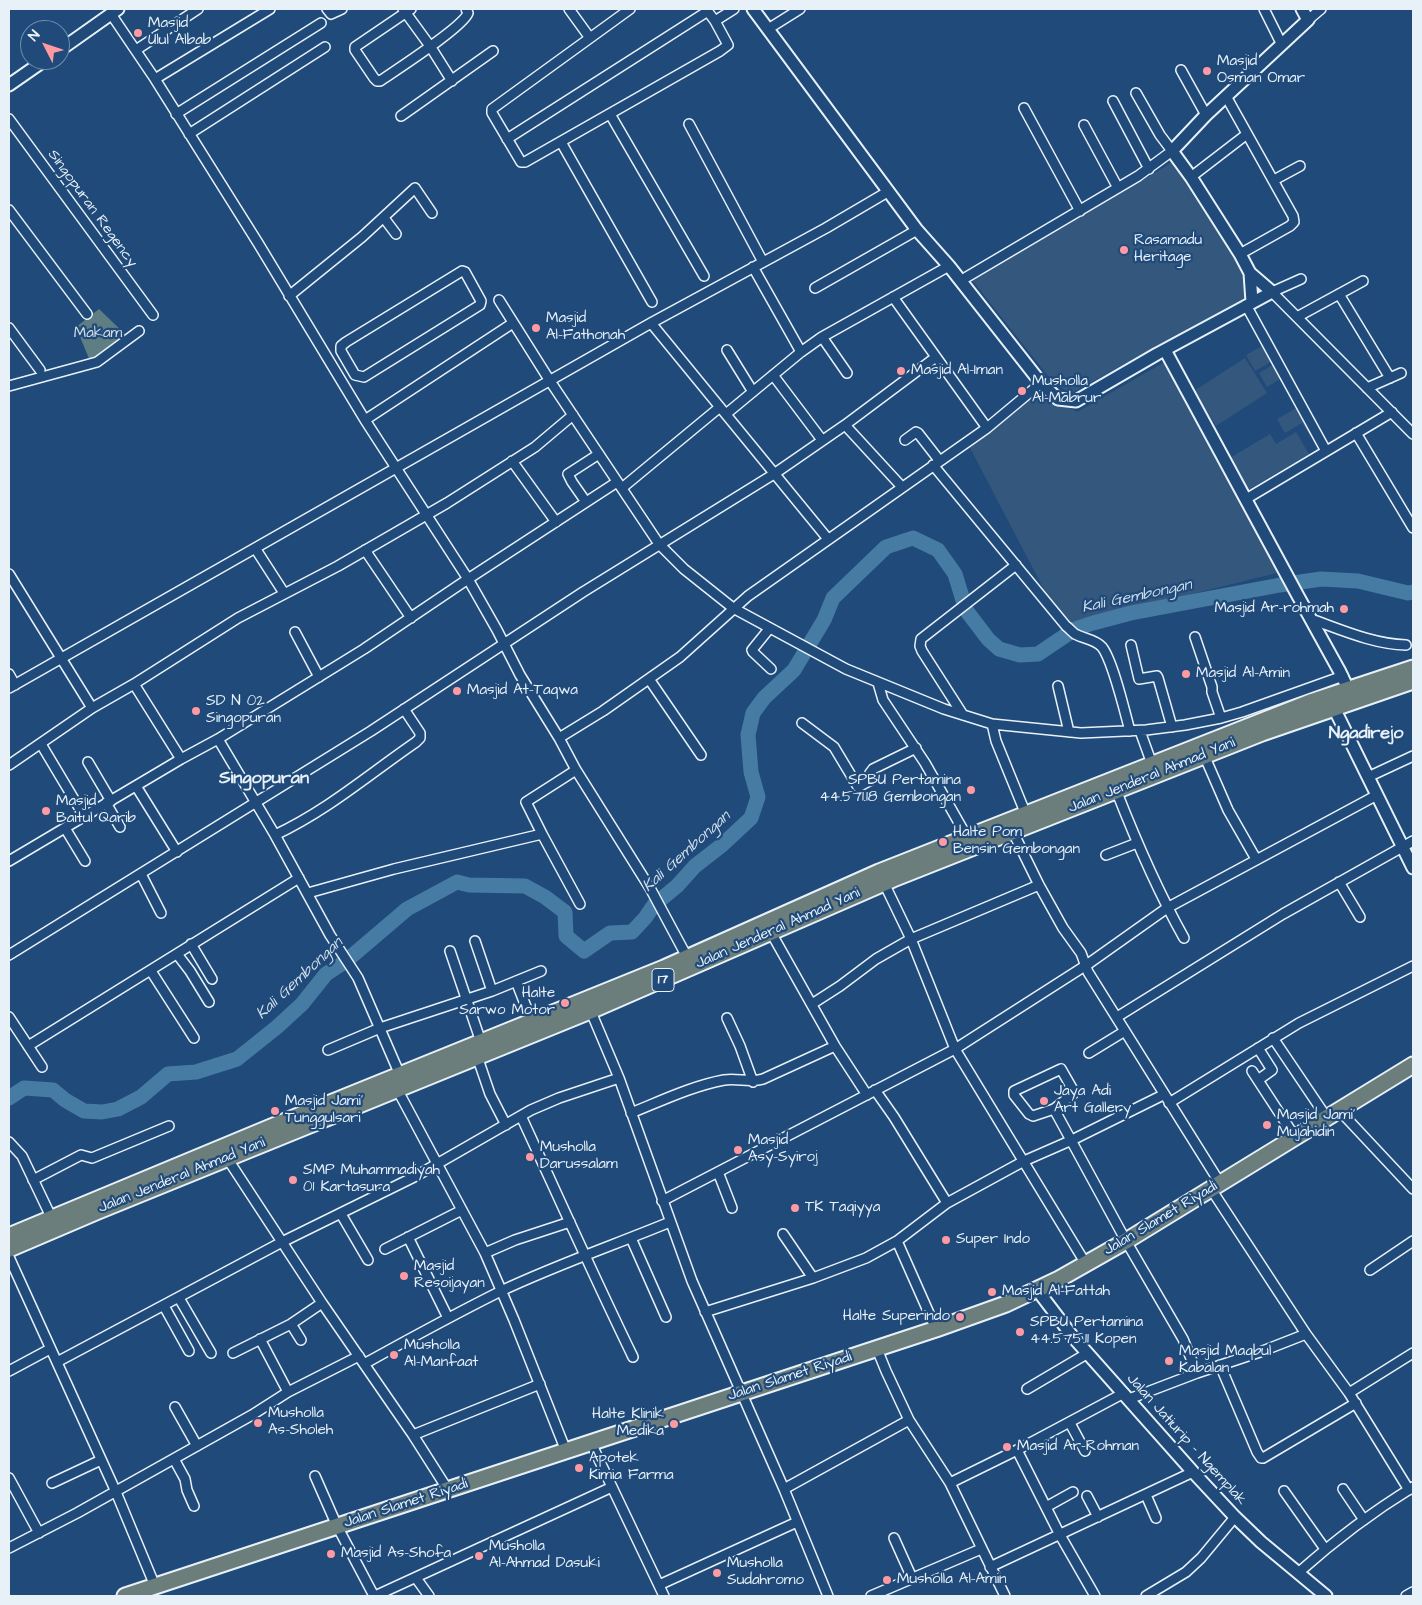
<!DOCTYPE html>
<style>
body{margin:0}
#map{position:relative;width:1422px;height:1605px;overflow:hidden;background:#1f4a7a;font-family:"Architects Daughter",sans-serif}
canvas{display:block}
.frame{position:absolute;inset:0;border:10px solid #e8f1f8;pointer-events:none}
.north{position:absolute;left:20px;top:20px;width:50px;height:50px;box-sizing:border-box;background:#1f4a7a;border:1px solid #6f8dac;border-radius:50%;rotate:311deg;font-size:14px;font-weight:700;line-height:20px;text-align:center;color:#e8f1f8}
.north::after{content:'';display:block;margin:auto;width:18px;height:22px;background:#ff9aa2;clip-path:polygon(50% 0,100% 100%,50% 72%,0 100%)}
</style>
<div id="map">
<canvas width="1422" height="1605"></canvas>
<div class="frame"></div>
<div class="north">N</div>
</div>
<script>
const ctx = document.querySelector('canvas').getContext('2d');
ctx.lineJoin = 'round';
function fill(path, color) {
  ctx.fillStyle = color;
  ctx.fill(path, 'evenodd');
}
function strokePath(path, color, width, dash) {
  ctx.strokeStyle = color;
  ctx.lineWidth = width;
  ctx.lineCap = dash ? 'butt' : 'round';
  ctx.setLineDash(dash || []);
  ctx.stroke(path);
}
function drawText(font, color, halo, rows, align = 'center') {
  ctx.font = font + ' "Architects Daughter",sans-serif';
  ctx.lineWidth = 4.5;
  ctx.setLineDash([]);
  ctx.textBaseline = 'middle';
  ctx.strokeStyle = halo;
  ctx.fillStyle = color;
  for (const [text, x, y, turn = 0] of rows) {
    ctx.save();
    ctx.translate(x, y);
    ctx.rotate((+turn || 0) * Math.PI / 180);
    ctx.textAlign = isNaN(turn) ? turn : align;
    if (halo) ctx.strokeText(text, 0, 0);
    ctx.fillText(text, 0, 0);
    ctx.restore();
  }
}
fill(new Path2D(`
 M1174 160 1252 278 1248 301 1170 346 1165 341 1072 393 1055 385 972 280 1163 168Z
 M1262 346 1271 362 1255 371 1246 355Z
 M1245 358 1267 393 1216 426 1194 391Z
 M1168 360 1281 572 1063 626 969 446 1042 390 1077 412Z
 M1274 364 1282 378 1267 387 1259 373Z
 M1298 407 1313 434 1310 436 1302 423 1285 433 1277 419Z
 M1296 432 1309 454 1246 491 1228 459 1270 434 1276 444Z`), '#34577d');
fill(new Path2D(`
 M99 309 126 335 108 349 90 361 76 327Z`), '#5e7e83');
strokePath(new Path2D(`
 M9 1098 24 1088 53 1090 65 1100 84 1111 102 1112 118 1109 141 1097 168 1074 196 1072 237 1059 277 1027 302 1004 326 974 346 961 407 909 457 882 469 885 525 886 545 897 565 912 566 936 584 951 610 933 632 932 645 918 654 905 677 886 695 866 722 845 751 818 758 797 751 772 748 735 753 713 764 698 794 670 824 620 833 598 886 547 913 538 938 550 955 574 966 610 988 639 999 649 1020 655 1038 654 1075 629 1093 623 1131 613 1280 585 1321 579 1358 581 1408 593 1413 592`), '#467ca3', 15);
const minor = new Path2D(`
 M327 9 331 14 342 9
 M403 9 430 46 452 81
 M411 9 355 47V50L374 78 377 81H380C396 70 463 27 468 13L466 9
 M569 9 590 38
 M630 9 492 109V113L521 162H525L720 51 728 45 715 21 706 9
 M1264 9 1282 45
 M111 14 155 79 258 243 365 420 468 579 497 630 520 675 559 738 576 770 650 888 687 957
 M1308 20 1321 9
 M715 21 734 9
 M768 29 800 9
 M136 50 198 9
 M1181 70 1206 115
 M155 79 270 9
 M1227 98 1293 216 1294 222 1290 226 1240 254
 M1113 101 1149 169
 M1024 108 1080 211
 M176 114 321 23
 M610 114 704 276
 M401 116 493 51
 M9 119 153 315
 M689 124 763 262
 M1084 125 1118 188
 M189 134 325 47
 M507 139 708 11
 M561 142 652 302
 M1191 177 1247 134
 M1274 180 1300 166
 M9 210 87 314
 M384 218 396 234
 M753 267 801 352
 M462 271 465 272 481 301 480 305 364 377 355 375 341 351V346L346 342Z
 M1301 279 1272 292 1413 434
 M960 281 1138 176 1172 151 1160 135 1136 93
 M815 288 917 230
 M1339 294 1390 378
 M289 296 362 237 415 188 432 213
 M893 297 987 428
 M499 300 550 381 659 544 684 569 733 608 846 669 944 709 992 724 1081 733 1146 730 1185 725 1221 718 1242 712 1343 676
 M1246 305 1326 451
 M1297 317 1363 281
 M651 323 828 539
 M9 328 40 370
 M822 337 847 373
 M727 350 753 392
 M773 375 822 440
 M9 386 97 362 139 331
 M1367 388 1401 373
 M726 414 801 352 822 337 949 266
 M365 420 513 323
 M845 425 902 487
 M1356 433 1413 528
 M905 440 916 432 918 433 939 460
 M512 461 556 522
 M933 465 1066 626C1069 628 1072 632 1075 634 1084 639 1095 639 1102 647 1113 661 1125 713 1130 731
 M622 488 720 407
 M1246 499 1392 412
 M586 502 572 482 568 474 599 454
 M255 548 284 593
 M365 550 411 618
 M9 574 92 708
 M1311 619C1342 630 1373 644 1406 645
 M769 629 752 650 753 652 771 669
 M295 632 319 677
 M1195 637 1212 687V692L1221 718
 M1131 645 1139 679 1157 676 1158 678 1172 727
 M9 674 15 685
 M649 679 701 755
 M878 683 883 700 925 763 967 837
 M134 684 238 618 338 566 447 503 535 447 573 415
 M1058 686 1069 732
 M9 688 651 323 826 228 889 191
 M963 715 922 651 920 646 921 639 1016 565
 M802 723 834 747 858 787 871 780 873 777 870 773 873 769 916 748
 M992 724 996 741 1027 817
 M1140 731 1152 764
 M559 738 603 711 680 657 748 596 987 428 1041 383
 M218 739 275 835 330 935 358 978 400 1075
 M41 744 84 816
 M1204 755 1228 810 1256 859
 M88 762 111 801
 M9 765 92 708 134 684 181 759
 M1368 777 1413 756
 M136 786 177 852
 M1116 790C1136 841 1157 890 1184 938
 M106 803 120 827
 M65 828 85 861
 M1011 828 1039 885 1063 928 1081 953 1088 972 1220 1183
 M542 834 580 904
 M275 835C328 810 368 775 416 742L420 738V733L404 709
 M1106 855 1137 843
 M9 861 181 759 218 739 364 649 468 579 617 482
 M141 874 161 913
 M1339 882 1360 917
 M884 883 911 939 955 1049 1086 1264
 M308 893 394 869 542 834 526 802 576 770
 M769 929 835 1046 867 1095
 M191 944 212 979
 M450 951 481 1042
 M177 954 190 971 209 1002
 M9 955 371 731 583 592 774 474 845 425 936 357
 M151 971 194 1038
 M516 981 532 1022
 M492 991 541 971
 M812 1004 840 986 876 959 911 939 1039 885
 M589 1007 619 1078 692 1281 784 1489 828 1596
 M9 1017 42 1067
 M1117 1017 1283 914 1413 841
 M727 1018 740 1046 753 1082
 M1273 1038 1327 1118
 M28 1046 299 878
 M328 1050 380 1028 492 991 475 941
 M1089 1053 1125 1031
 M477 1056 490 1094 506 1125
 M1252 1071 1295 1137
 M1258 1080 1272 1070 1258 1048
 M397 1089 485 1253 514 1320 566 1451
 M875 1090 894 1117 947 1203
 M1169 1103 1299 1023 1413 966
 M1054 1109 1073 1094V1090L1061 1069 1014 1091V1095L1029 1114 1033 1116 1054 1109 1126 1241 1183 1339 1197 1373
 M1339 1110 1413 1189
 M631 1113C661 1101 692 1086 724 1080 738 1078 750 1083 763 1079L835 1046
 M521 1116C558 1196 594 1277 633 1357
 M9 1142 22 1156 53 1221
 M227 1158 322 1303 413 1435 448 1490
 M718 1172 732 1208
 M33 1180 81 1155 92 1158 169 1126
 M1211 1189 1306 1334 1349 1393 1409 1490
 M662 1201 955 1049 1088 964 1167 908 1377 795
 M341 1214 368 1260
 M783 1234 813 1278
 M408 1237 448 1318
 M631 1238 666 1317
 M897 1241 936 1329
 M385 1249 462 1210
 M485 1253 515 1240 570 1222
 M9 1257 116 1492 155 1586
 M1370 1270 1413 1241
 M179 1298 211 1353
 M164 1306 189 1351
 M705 1312 813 1278 866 1258 897 1241 947 1203 1024 1161 1072 1140 1163 1095
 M291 1324 301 1340
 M260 1339 288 1392
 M877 1349 886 1371 909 1420 950 1483 1005 1596
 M233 1353 291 1324 322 1303
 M57 1362 282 1242 416 1176 531 1110 559 1098 619 1078
 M364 1364C409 1339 455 1314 501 1291 556 1265 614 1245 670 1222
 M1220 1365 1257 1452 1261 1458H1263L1356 1403
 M9 1371 50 1349
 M1027 1389 1088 1353
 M1349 1393 1413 1353
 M1129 1399 1197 1373 1260 1352 1306 1334
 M175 1407 197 1446
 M1070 1423 1085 1451
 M413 1435 540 1384
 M591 1443 664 1596
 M1017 1450 1060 1535 1095 1596
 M174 1459 185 1479 187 1490 194 1506
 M315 1476 337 1526 374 1596
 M9 1478 39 1533
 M52 1483 101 1460
 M950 1483 1017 1450 1124 1393
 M784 1489 909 1420
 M1343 1489 1364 1520
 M1284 1491 1325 1549
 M1146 1495 1156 1518
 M1087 1496 1098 1517
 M1046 1507 1073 1492
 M894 1538 912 1578
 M9 1548 77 1513 252 1415 288 1392 359 1356
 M990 1567 1193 1472
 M1298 1573C1334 1541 1372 1512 1413 1487
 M416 1578 429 1596
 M659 1585 797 1522
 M375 1596 612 1487
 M871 1596 981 1549
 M1146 1596 1186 1572 1201 1558 1235 1517
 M1406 1596 1413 1592`);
const tertiary = new Path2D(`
 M753 9 917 230 949 266 1041 383 1058 399 1076 401 1157 354 1272 292 1250 273 1240 254 1191 177 1172 151 1206 115 1308 20 1302 9
 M60 50 118 9
 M9 85 45 60
 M1250 273 1252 302
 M1165 350 1298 596 1340 672 1351 695
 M1331 702 1413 868
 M1038 1291 1073 1337 1193 1472 1235 1517 1261 1542 1326 1596`);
const primary = new Path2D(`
 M125 1596 936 1329 1006 1304 1059 1279 1126 1241 1413 1065`);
const trunk = new Path2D(`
 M9 1236 276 1125 664 968 879 872 1313 701 1413 668
 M9 1249 98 1211 590 1011 893 879 1262 733 1413 681`);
strokePath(minor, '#e8f1f8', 12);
strokePath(tertiary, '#e8f1f8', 15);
strokePath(primary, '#e8f1f8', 19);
strokePath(trunk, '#e8f1f8', 19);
strokePath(minor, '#1f4a7a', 9);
strokePath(tertiary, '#1f4a7a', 11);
strokePath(primary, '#6c7e7c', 15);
strokePath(trunk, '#6c7e7c', 15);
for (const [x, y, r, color] of [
 [138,33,5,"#ff9aa2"],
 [1207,71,5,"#ff9aa2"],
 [1124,250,5,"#ff9aa2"],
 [536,328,5,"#ff9aa2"],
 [901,371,5,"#ff9aa2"],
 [1022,391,5,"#ff9aa2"],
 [1344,609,5,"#ff9aa2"],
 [1186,674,5,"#ff9aa2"],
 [457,691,5,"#ff9aa2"],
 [196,711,5,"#ff9aa2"],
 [971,790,5,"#ff9aa2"],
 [46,811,5,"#ff9aa2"],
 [943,842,5,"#ff9aa2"],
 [565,1003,5,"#ff9aa2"],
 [1044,1101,5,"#ff9aa2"],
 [275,1111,5,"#ff9aa2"],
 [1267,1125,5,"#ff9aa2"],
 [738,1150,5,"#ff9aa2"],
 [530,1157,5,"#ff9aa2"],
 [293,1180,5,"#ff9aa2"],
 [795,1208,5,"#ff9aa2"],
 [946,1240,5,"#ff9aa2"],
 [404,1276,5,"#ff9aa2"],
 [992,1292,5,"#ff9aa2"],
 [960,1317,5,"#ff9aa2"],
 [1020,1332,5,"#ff9aa2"],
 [394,1355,5,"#ff9aa2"],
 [1169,1361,5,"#ff9aa2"],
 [258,1423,5,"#ff9aa2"],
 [674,1424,5,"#ff9aa2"],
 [1007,1447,5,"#ff9aa2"],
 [579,1468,5,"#ff9aa2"],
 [331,1554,5,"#ff9aa2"],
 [479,1556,5,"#ff9aa2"],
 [717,1573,5,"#ff9aa2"],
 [887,1580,5,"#ff9aa2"]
]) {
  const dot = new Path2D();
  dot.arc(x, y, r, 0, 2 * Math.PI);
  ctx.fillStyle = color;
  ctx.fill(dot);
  strokePath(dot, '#1f4a7a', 2);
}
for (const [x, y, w] of [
 [663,980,22]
]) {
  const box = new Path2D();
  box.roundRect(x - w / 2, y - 11.5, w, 23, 4);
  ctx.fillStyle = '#1f4a7a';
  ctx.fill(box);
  strokePath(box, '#e8f1f8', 1);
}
drawText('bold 14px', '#e8f1f8', null, [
 ["17",663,980]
]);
drawText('15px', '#e8f1f8', '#1f4a7a', [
 ["Masjid",148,24],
 ["Ulul Albab",148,41],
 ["Masjid",1217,62],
 ["Osman Omar",1217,79],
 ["Rasamadu",1134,241],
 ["Heritage",1134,258],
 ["Masjid",546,319],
 ["Al-Fathonah",546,336],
 ["Masjid Al-Iman",911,371],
 ["Musholla",1032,382],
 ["Al-Mabrur",1032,399],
 ["Masjid Ar-rohmah",1334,609,"right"],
 ["Masjid Al-Amin",1196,674],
 ["Masjid At-Taqwa",467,691],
 ["SD N 02",206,702],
 ["Singopuran",206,719],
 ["SPBU Pertamina",961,781,"right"],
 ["44.571.18 Gembongan",961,798,"right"],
 ["Masjid",56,802],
 ["Baitul Qarib",56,819],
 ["Halte Pom",953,833],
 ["Bensin Gembongan",953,850],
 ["Halte",555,994,"right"],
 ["Sarwo Motor",555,1011,"right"],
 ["Jaya Adi",1054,1092],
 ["Art Gallery",1054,1109],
 ["Masjid Jami'",285,1102],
 ["Tunggulsari",285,1119],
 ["Masjid Jami'",1277,1116],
 ["Mujahidin",1277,1133],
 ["Masjid",748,1141],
 ["Asy-Syiroj",748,1158],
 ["Musholla",540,1148],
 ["Darussalam",540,1165],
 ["SMP Muhammadiyah",303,1171],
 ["01 Kartasura",303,1188],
 ["TK Taqiyya",805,1208],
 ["Super Indo",956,1240],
 ["Masjid",414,1267],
 ["Resoijayan",414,1284],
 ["Masjid Al-Fattah",1002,1292],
 ["Halte Superindo",950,1317,"right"],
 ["SPBU Pertamina",1030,1323],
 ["44.575.11 Kopen",1030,1340],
 ["Musholla",404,1346],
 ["Al-Manfaat",404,1363],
 ["Masjid Maqbul",1179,1352],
 ["Kabalan",1179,1369],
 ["Musholla",268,1414],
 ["As-Sholeh",268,1431],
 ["Halte Klinik",664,1415,"right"],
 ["Medika",664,1432,"right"],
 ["Masjid Ar-Rohman",1017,1447],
 ["Apotek",589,1459],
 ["Kimia Farma",589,1476],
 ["Musholla",489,1547],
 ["Al-Ahmad Dasuki",489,1564],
 ["Masjid As-Shofa",341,1554],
 ["Musholla",727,1564],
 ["Sudahromo",727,1581],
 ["Musholla Al-Amin",897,1580]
], 'left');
drawText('15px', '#e8f1f8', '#1f4a7a', [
 ["Singopuran Regency",92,209,54],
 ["Jalan Jenderal Ahmad Yani",1152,776,-22],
 ["Jalan Jenderal Ahmad Yani",778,929,-24],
 ["Jalan Jenderal Ahmad Yani",182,1176,-22],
 ["Jalan Slamet Riyadi",1161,1219,-31],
 ["Jalan Slamet Riyadi",790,1377,-18],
 ["Jalan Jatiurip - Ngemplak",1186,1440,48],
 ["Jalan Slamet Riyadi",406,1504,-18]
]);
drawText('15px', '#d3e0e6', '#1f4a7a', [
 ["Makam",98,334]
]);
drawText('italic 16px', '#d0dfeb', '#1f4a7a', [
 ["Kali Gembongan",1137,597,-12],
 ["Kali Gembongan",687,852,-42],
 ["Kali Gembongan",300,979,-43]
]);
drawText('bold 18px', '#e8f1f8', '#1f4a7a', [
 ["Ngadirejo",1366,734],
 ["Singopuran",264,779]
]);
</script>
